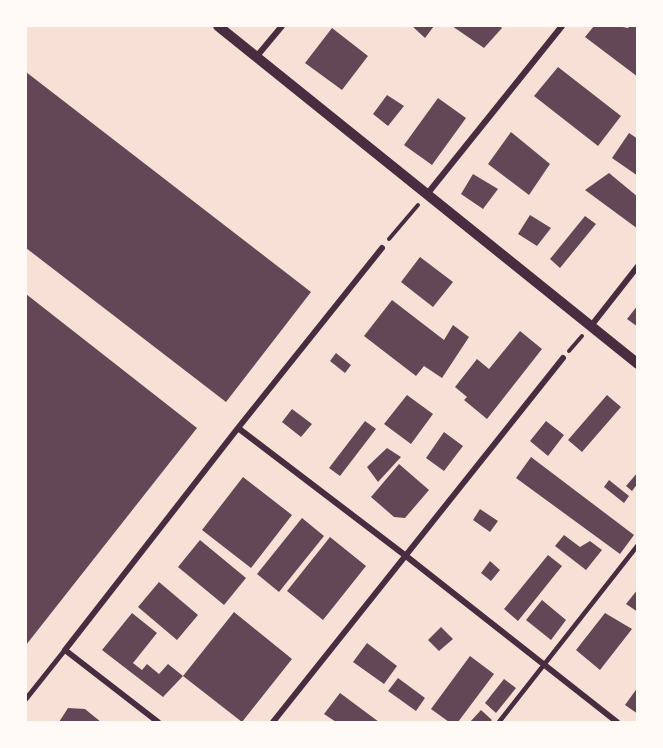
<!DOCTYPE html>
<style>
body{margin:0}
#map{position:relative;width:663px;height:748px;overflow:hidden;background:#f7e1d7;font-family:"DM Sans",sans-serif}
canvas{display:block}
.frame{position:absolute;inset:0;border:27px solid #fffaf5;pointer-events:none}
</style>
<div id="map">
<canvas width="663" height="748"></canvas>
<div class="frame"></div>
</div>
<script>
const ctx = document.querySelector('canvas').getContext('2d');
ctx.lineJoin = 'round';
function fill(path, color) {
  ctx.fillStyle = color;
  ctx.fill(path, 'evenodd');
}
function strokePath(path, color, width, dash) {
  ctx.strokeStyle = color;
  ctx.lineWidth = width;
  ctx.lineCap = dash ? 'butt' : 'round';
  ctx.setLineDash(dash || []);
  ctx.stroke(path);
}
fill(new Path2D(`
 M412 26H434L425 38Z
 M452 26H500L502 28 484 48Z
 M594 26H618L628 28 630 26H638V77L585 37Z
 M332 28 368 56 342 90 305 63Z
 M558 67 621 116 598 146 534 96Z
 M26 72 311 292 226 402 26 248Z
 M387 95 404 106 388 126 373 114Z
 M438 98 466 118 432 165 404 145Z
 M511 132 550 164 529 195 488 164Z
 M629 133 638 139V176L612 158Z
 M609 173 638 197V229L585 190Z
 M473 174 498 189 483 209 461 194Z
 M530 215 551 228 537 246 518 234Z
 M585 216 596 224 560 268 550 259Z
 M420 257 453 282 433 307 401 282Z
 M26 294 197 428 26 645Z
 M392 300 444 340 453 325 469 337 442 378 424 366 416 376 364 336Z
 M638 305V327L627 319Z
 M520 331 542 349 487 419 464 400 467 397 455 387 477 359 489 369Z
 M336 353 351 365 345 373 330 361Z
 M407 395 433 414 411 444 384 424Z
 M607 395 621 407 582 452 568 440Z
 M292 409 312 424 301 437 282 422Z
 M365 421 376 429 340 476 329 468Z
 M546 421 564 435 548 456 530 441Z
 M444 432 463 446 444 471 426 458Z
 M387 448 401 457 378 482 367 467Z
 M531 457 634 535 620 554 516 478Z
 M399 464 429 490 405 518 394 517 371 497Z
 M638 472V483L632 491 626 486Z
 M243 477 292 515 251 568 202 530Z
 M609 480 629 496 624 503 604 487Z
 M480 509 498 521 490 532 473 520Z
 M302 518 324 536 279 592 257 574Z
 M564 535 580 547 590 541 602 550 586 570 555 546Z
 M330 537 366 566 323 620 287 591Z
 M200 540 246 578 224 605 178 567Z
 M548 555 562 566 518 621 504 609Z
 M490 561 500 570 491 581 481 573Z
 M159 582 198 615 177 640 138 607Z
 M638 589V612L626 604Z
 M542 600 566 620 551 640 526 620Z
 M234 612 292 659 242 722 183 676Z
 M132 613 157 633 133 663 142 670 147 664 159 674 168 664 183 676 163 697 102 650Z
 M605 613 632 629 600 670 576 650Z
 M441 627 453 639 439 651 428 640Z
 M367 643 397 666 384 684 353 662Z
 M470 656 494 674 458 722H449L431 709Z
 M398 678 425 698 416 711 388 691Z
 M504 679 516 688 496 713 485 703Z
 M638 687V714L625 705Z
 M340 693 379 722H336L324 714Z
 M68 708 85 709 101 722H59Z
 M481 710 492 720 490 722H470Z`), '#644757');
strokePath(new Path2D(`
 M389 239 418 205
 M569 351 582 336`), '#4a2c40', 4);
strokePath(new Path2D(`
 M499 722 638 545`), '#4a2c40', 4.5);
strokePath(new Path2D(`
 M26 699 65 650`), '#4a2c40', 5);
strokePath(new Path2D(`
 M257 56 282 26
 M428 193 562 26
 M591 326 638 266
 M238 428 406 556 617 722
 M158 722 65 650 238 428 382 248
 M273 722 563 358`), '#4a2c40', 6);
strokePath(new Path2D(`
 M218 26 638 364`), '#4a2c40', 10);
</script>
